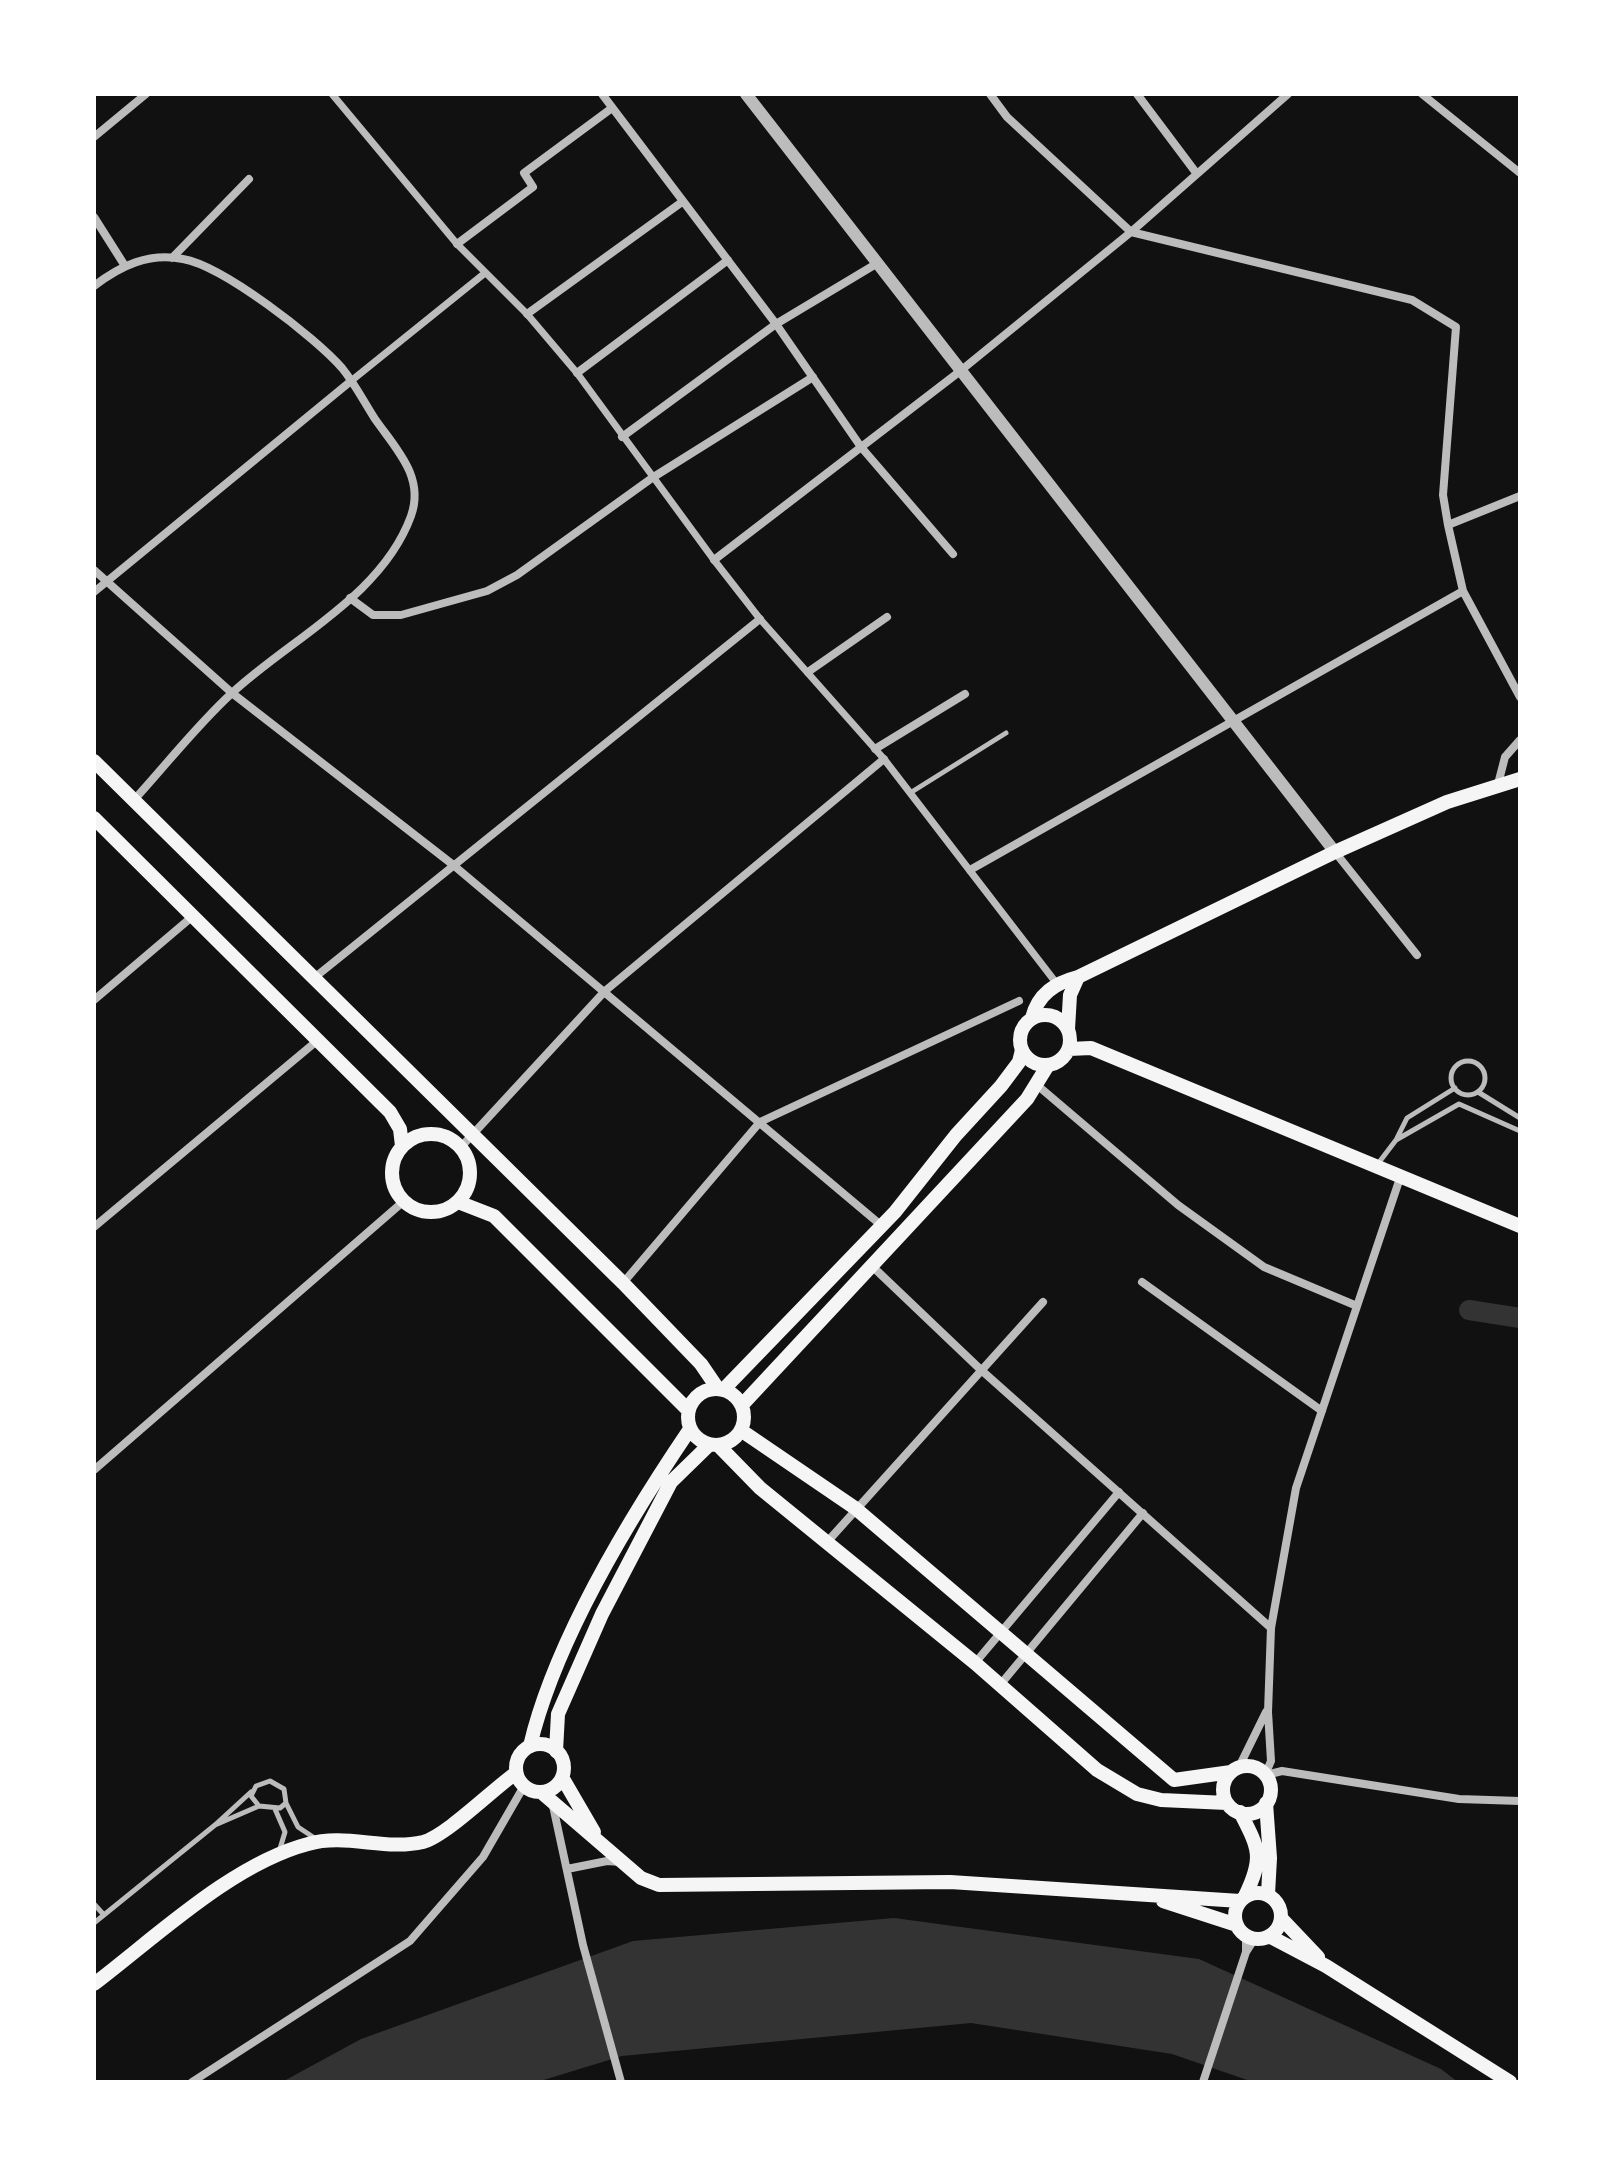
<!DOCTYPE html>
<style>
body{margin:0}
#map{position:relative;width:1614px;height:2176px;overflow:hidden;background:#111;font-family:"Public Sans",sans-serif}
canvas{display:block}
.frame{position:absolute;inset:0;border:96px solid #fff;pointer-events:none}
</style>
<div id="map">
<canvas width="1614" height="2176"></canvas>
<div class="frame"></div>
</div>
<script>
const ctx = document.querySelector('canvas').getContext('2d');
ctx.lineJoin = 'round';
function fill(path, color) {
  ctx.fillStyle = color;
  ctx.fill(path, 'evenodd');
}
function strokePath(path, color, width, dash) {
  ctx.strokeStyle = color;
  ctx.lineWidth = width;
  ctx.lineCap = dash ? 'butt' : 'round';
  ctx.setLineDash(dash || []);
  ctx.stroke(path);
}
fill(new Path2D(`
 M894 1918 1199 1959 1441 2069 1458 2082H1253L1172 2054 971 2023 622 2056 537 2082H282L361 2039 633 1941Z`), '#333');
strokePath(new Path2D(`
 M1469 1310 1520 1318`), '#333', 20);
strokePath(new Path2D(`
 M910 793 1006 733
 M1451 1078a17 17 0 1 1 34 0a17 17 0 1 1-34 0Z
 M1478 1092 1520 1118
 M1397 1138 1407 1118 1455 1088
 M1377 1165 1396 1140 1459 1104 1520 1131
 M270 1781 284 1789 286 1803 280 1808 259 1806 251 1796 256 1786Z
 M251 1792 215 1825 259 1806
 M286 1803 298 1827 313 1837
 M275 1809 285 1832 279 1852
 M94 1904 104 1915
 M94 1923 215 1825`), '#bcbcbc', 5);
strokePath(new Path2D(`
 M332 94 457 244 527 314 577 373 714 560 760 619 884 759 1057 984
 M351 381 485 273`), '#bcbcbc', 7);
strokePath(new Path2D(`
 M602 94 776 324 861 447 953 554
 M990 94 1007 117 1131 232 1412 300 1456 327 1443 495 1448 525 1463 591 1520 697
 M1137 94 1197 174
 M1422 94 1520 173
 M94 137 146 94
 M94 217 125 266
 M457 244 533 187 524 173 612 108
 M172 258 249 179
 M94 286C120 266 149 252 183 259 223 266 315 337 342 368 355 384 364 402 375 419 396 449 425 477 411 516 382 596 290 639 232 693 197 725 166 765 134 800
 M527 314 682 202
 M577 373 728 260
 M622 437 776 324 876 264
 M1448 525 1520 496
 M714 560 959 372 1131 232 1288 94
 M94 570 232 693 452 864 882 1226
 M94 592 351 381
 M350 598 373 615H401L487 591 517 575 652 478 813 377
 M808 672 887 617
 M875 749 965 694
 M1498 784 1505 757 1520 740
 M1335 852 1417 955
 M970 870 1463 591
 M314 978 760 619
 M94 1000 193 916
 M1037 1085 1178 1205 1264 1267 1357 1306
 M461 1147 605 991 884 759
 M94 1227 318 1040
 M873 1267 980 1369 1271 1628
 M1142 1282 1322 1411
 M623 1283 760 1122 1019 1001
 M94 1470 404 1201
 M828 1541 1043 1302
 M975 1663 1119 1492
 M1000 1685 1143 1513
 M1239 1767 1266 1712
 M1265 1775 1271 1761 1268 1712 1271 1628 1296 1488 1400 1178
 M1266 1775 1282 1771 1459 1799 1520 1801
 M553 1806 583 1945 621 2082
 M567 1869 607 1861 621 1862
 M1246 1935V1951
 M192 2082 410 1941 483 1857 524 1786
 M1203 2082 1246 1952 1255 1938`), '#bcbcbc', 8);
strokePath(new Path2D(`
 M746 94 1335 852`), '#bcbcbc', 12);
strokePath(new Path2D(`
 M94 761 623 1283 701 1364 718 1389
 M94 818 390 1112 400 1129 402 1146
 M392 1173a39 39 0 1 1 78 0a39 39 0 1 1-78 0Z
 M458 1202 494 1216 688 1410
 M688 1417a28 28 0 1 1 56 0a28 28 0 1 1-56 0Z
 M723 1390 895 1212 956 1135 1001 1086 1019 1062 1022 1050
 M742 1405 1027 1099 1048 1065
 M742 1431 855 1508 1174 1780 1231 1772
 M719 1446 760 1488 975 1663 1097 1770 1137 1794 1161 1800 1227 1803
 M530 1746C555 1640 629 1519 690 1429
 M556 1751 558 1714 602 1614 671 1482 709 1445
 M1223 1790a24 24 0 1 1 48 0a24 24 0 1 1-48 0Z
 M1266 1803 1270 1858 1268 1894
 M1240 1812C1259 1849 1264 1857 1245 1896`), '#f5f5f5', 14);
strokePath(new Path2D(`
 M1020 1040a25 25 0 1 1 50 0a25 25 0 1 1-50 0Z
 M1032 1018C1038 994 1055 983 1078 977L1335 852 1447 802 1520 779
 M1068 1029 1070 995 1078 977
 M1069 1049 1091 1048 1520 1226
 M516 1768a24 24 0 1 1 48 0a24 24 0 1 1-48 0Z
 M562 1777 594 1832
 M541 1792 641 1878 659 1885 950 1882 1240 1901
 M1235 1916a23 23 0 1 1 46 0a23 23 0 1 1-46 0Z
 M1163 1901 1237 1925
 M1281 1918 1318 1957
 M1269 1936 1326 1966 1510 2082
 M94 1984C156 1937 232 1864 308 1844 346 1833 385 1851 423 1842 446 1836 493 1789 516 1773`), '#f5f5f5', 14);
</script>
